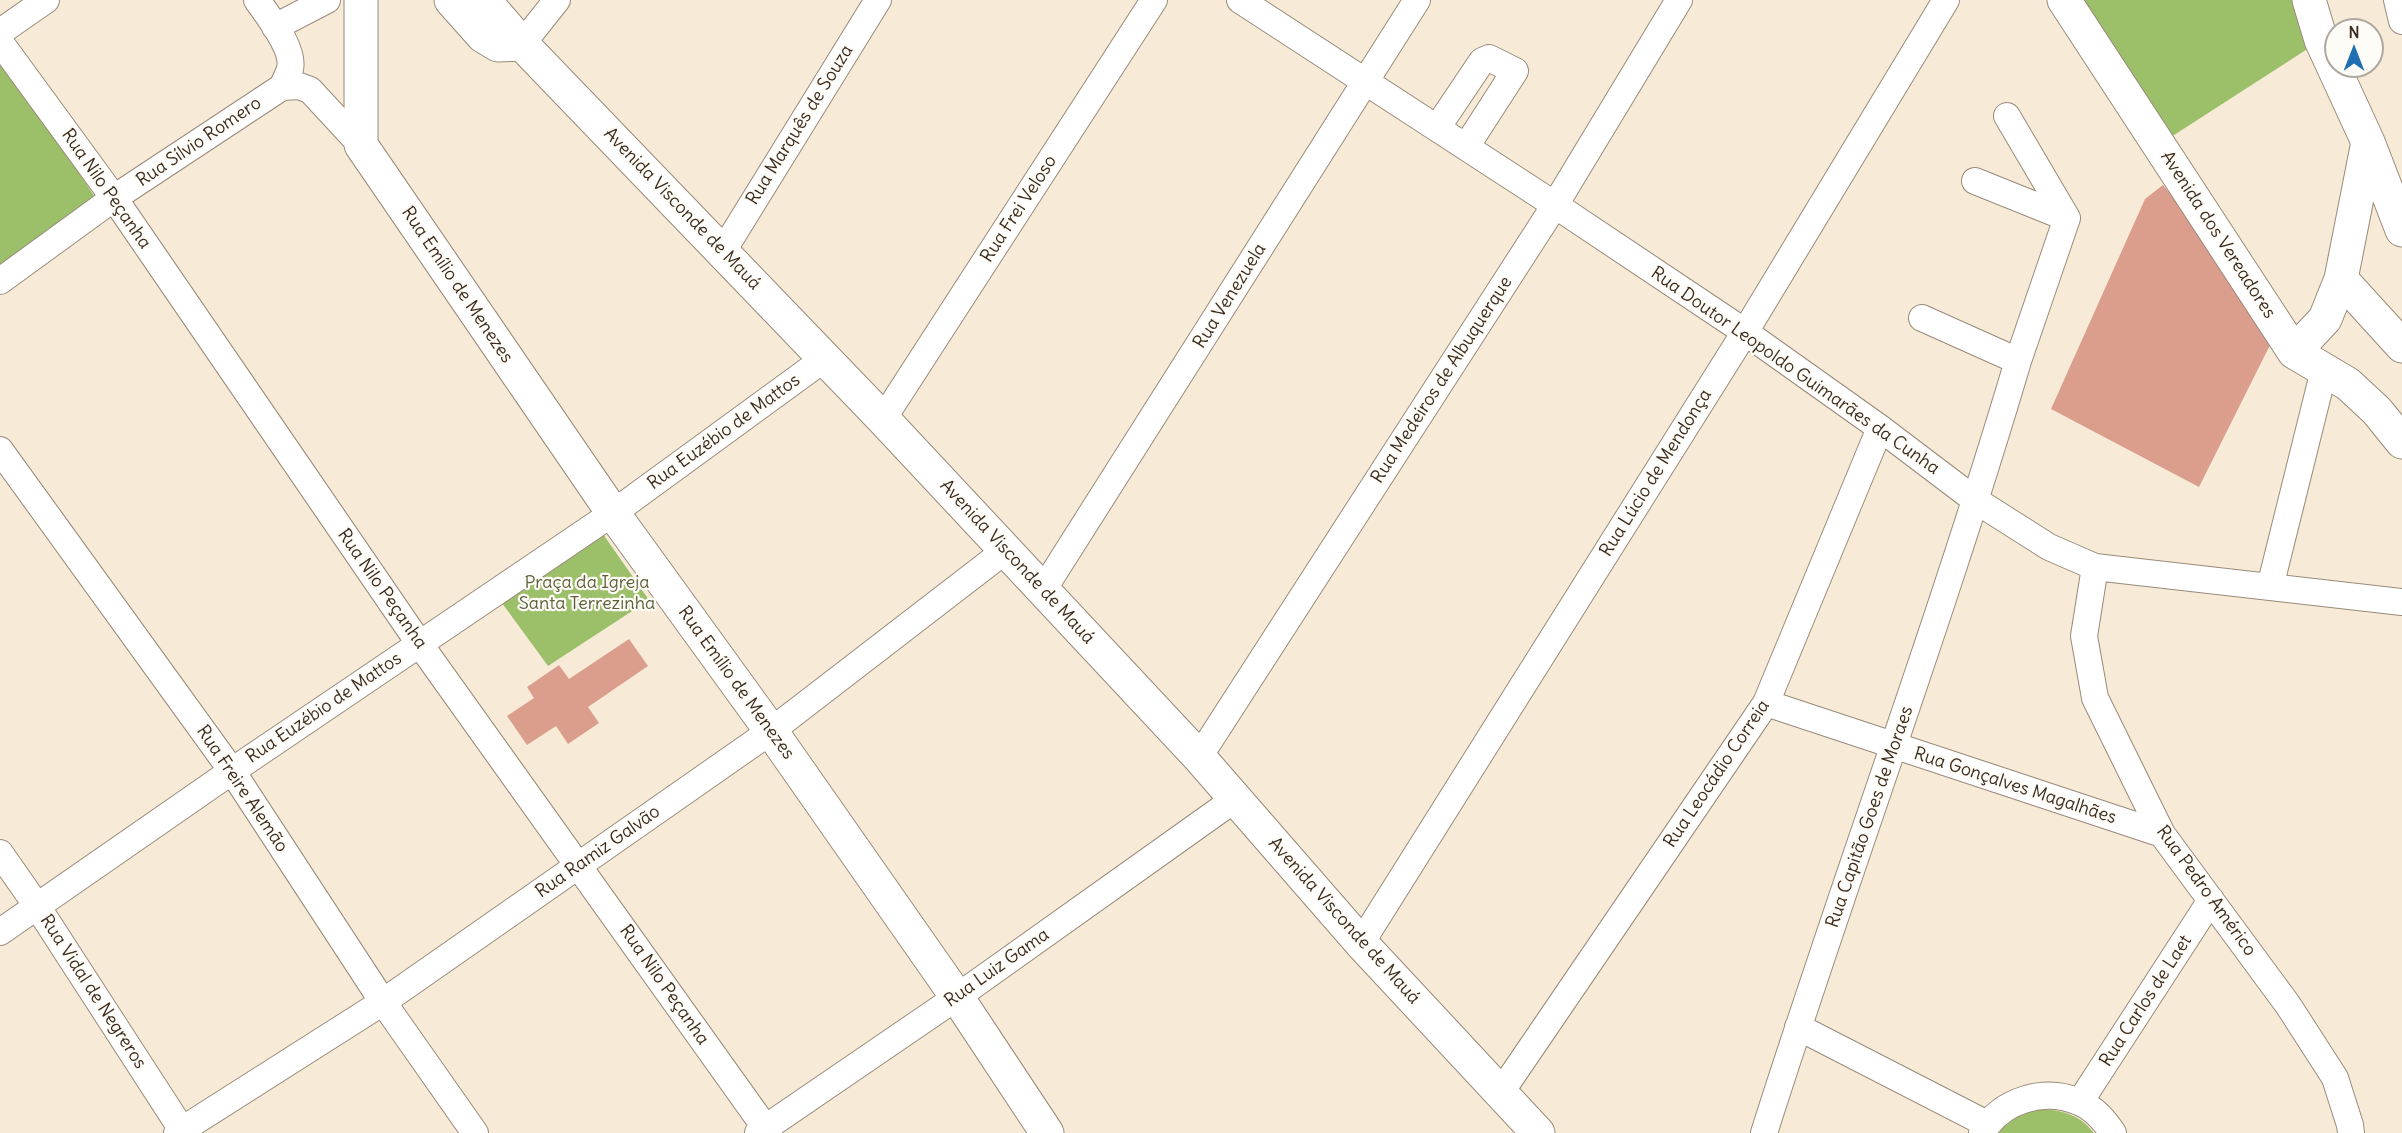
<!DOCTYPE html>
<meta charset="utf-8">
<style>
body{margin:0}
#map{position:relative;width:2402px;height:1133px;overflow:hidden;background:#f7ebd7;font-family:Delius,sans-serif}
canvas{display:block}
.north{position:absolute;left:2324px;top:18px;width:60px;height:60px;box-sizing:border-box;background:#fdfcf7;border:2px solid #afa8a0;border-radius:50%;rotate:0deg;font-size:16px;font-weight:700;line-height:24px;text-align:center;color:#3b2a1e}
.north::after{content:'';display:block;margin:auto;width:21px;height:27px;background:#1f6fb2;clip-path:polygon(50% 0,100% 100%,50% 72%,0 100%)}
</style>
<div id="map">
<canvas width="2402" height="1133"></canvas>
<div class="north">N</div>
</div>
<script>
const ctx = document.querySelector('canvas').getContext('2d');
ctx.lineJoin = 'round';
function fill(path, color) {
  ctx.fillStyle = color;
  ctx.fill(path, 'evenodd');
}
function strokePath(path, color, width, dash) {
  ctx.strokeStyle = color;
  ctx.lineWidth = width;
  ctx.lineCap = dash ? 'butt' : 'round';
  ctx.setLineDash(dash || []);
  ctx.stroke(path);
}
function drawText(font, color, halo, rows, align = 'center') {
  ctx.font = font + ' Delius,sans-serif';
  ctx.lineWidth = 4.5;
  ctx.setLineDash([]);
  ctx.textBaseline = 'middle';
  ctx.strokeStyle = halo;
  ctx.fillStyle = color;
  for (const [text, x, y, turn = 0] of rows) {
    ctx.save();
    ctx.translate(x, y);
    ctx.rotate((+turn || 0) * Math.PI / 180);
    ctx.textAlign = isNaN(turn) ? turn : align;
    if (halo) ctx.strokeText(text, 0, 0);
    ctx.fillText(text, 0, 0);
    ctx.restore();
  }
}
fill(new Path2D(`
 M2074 0H2297L2309 48 2171 137Z
 M0 55 97 200 0 266Z
 M603 534 649 600 548 666 502 603Z
 M2034 1109C2058 1109 2079 1113 2094 1133H1995L2016 1115Z`), '#9cc06a');
fill(new Path2D(`
 M2163 185 2278 329 2199 487 2051 409 2145 199Z
 M629 639 648 666 588 707 599 723 568 744 556 726 527 745 507 716 534 698 527 687 559 665 569 679Z`), '#db9e8c');
const minor = new Path2D(`
 M257 0C268 16 295 49 290 69 288 75 285 81 282 87
 M1240 0 1555 205 1745 332 1880 428 1975 500 2049 547 2095 567 2402 602
 M2397 0 2402 21
 M275 27 327 0
 M0 32 46 0
 M0 42 114 198 419 643 769 1133
 M522 44 557 0
 M282 87 299 86 310 90 361 145
 M2007 116 2067 218 2018 361
 M1437 128 1482 61 1489 58 1515 71 1466 147
 M1975 181 2067 218
 M723 251 878 0
 M0 281 114 198 282 87
 M883 419 1154 0
 M0 450 232 771 383 1002 475 1133
 M2095 567 2084 636 2095 698 2162 834 2288 1005 2335 1078 2350 1125 2351 1133
 M2270 587 2324 370
 M1043 590 1417 0
 M1766 703 2162 834
 M1199 757 1555 205 1679 0
 M0 853 37 906 184 1133
 M0 932 232 771 613 513 824 359
 M1361 943 1745 332 1946 0
 M1798 1027 1987 1124
 M1501 1092 1766 703 1880 428
 M2080 1102 2211 900
 M177 1133 383 1002 771 731 1006 550
 M758 1133 957 997 1235 799
 M1764 1133C1846 875 1941 621 2018 361L1922 318
 M1982 1133C2001 1100 2044 1087 2079 1102 2094 1108 2104 1120 2113 1133`);
const major = new Path2D(`
 M361 0V145L613 513 771 731 957 997 1047 1133
 M451 0 483 36 498 45 522 44
 M484 0 522 44 883 419 1199 757 1361 943 1538 1133
 M2064 0 2294 352 2348 384 2377 411 2402 442
 M2309 0 2321 40 2368 142 2402 230
 M2341 279 2402 346
 M2294 352 2325 319 2341 279 2368 142`);
strokePath(minor, '#998a7a', 28);
strokePath(major, '#998a7a', 35);
strokePath(minor, '#fff', 26);
strokePath(major, '#fff', 33);
drawText('18px', '#3b2a1e', '#fdfcf7', [
 ["Rua Marquês de Souza",800,125,-58],
 ["Rua Sílvio Romero",199,142,-34],
 ["Rua Nilo Peçanha",106,189,55],
 ["Avenida Visconde de Mauá",682,209,46],
 ["Rua Frei Veloso",1019,209,-57],
 ["Avenida dos Vereadores",2218,235,57],
 ["Rua Emílio de Menezes",457,285,56],
 ["Rua Venezuela",1230,296,-58],
 ["Rua Doutor Leopoldo Guimarães da Cunha",1795,371,35],
 ["Rua Medeiros de Albuquerque",1442,380,-57],
 ["Rua Euzébio de Mattos",724,432,-36],
 ["Rua Lúcio de Mendonça",1656,473,-58],
 ["Avenida Visconde de Mauá",1017,562,47],
 ["Rua Nilo Peçanha",382,589,55],
 ["Rua Emílio de Menezes",736,683,54],
 ["Rua Euzébio de Mattos",324,708,-34],
 ["Rua Leocádio Correia",1717,774,-56],
 ["Rua Gonçalves Magalhães",2015,786,18],
 ["Rua Freire Alemão",242,789,56],
 ["Rua Capitão Goes de Moraes",1870,817,-71],
 ["Rua Ramiz Galvão",598,852,-35],
 ["Rua Pedro Américo",2206,891,54],
 ["Avenida Visconde de Mauá",1344,921,48],
 ["Rua Luiz Gama",997,968,-35],
 ["Rua Nilo Peçanha",664,985,55],
 ["Rua Vidal de Negreros",93,992,57],
 ["Rua Carlos de Laet",2146,1001,-57]
]);
drawText('18px', '#5d5e39', '#fdfcf7', [
 ["Praça da Igreja",587,583],
 ["Santa Terrezinha",587,604]
]);
</script>
